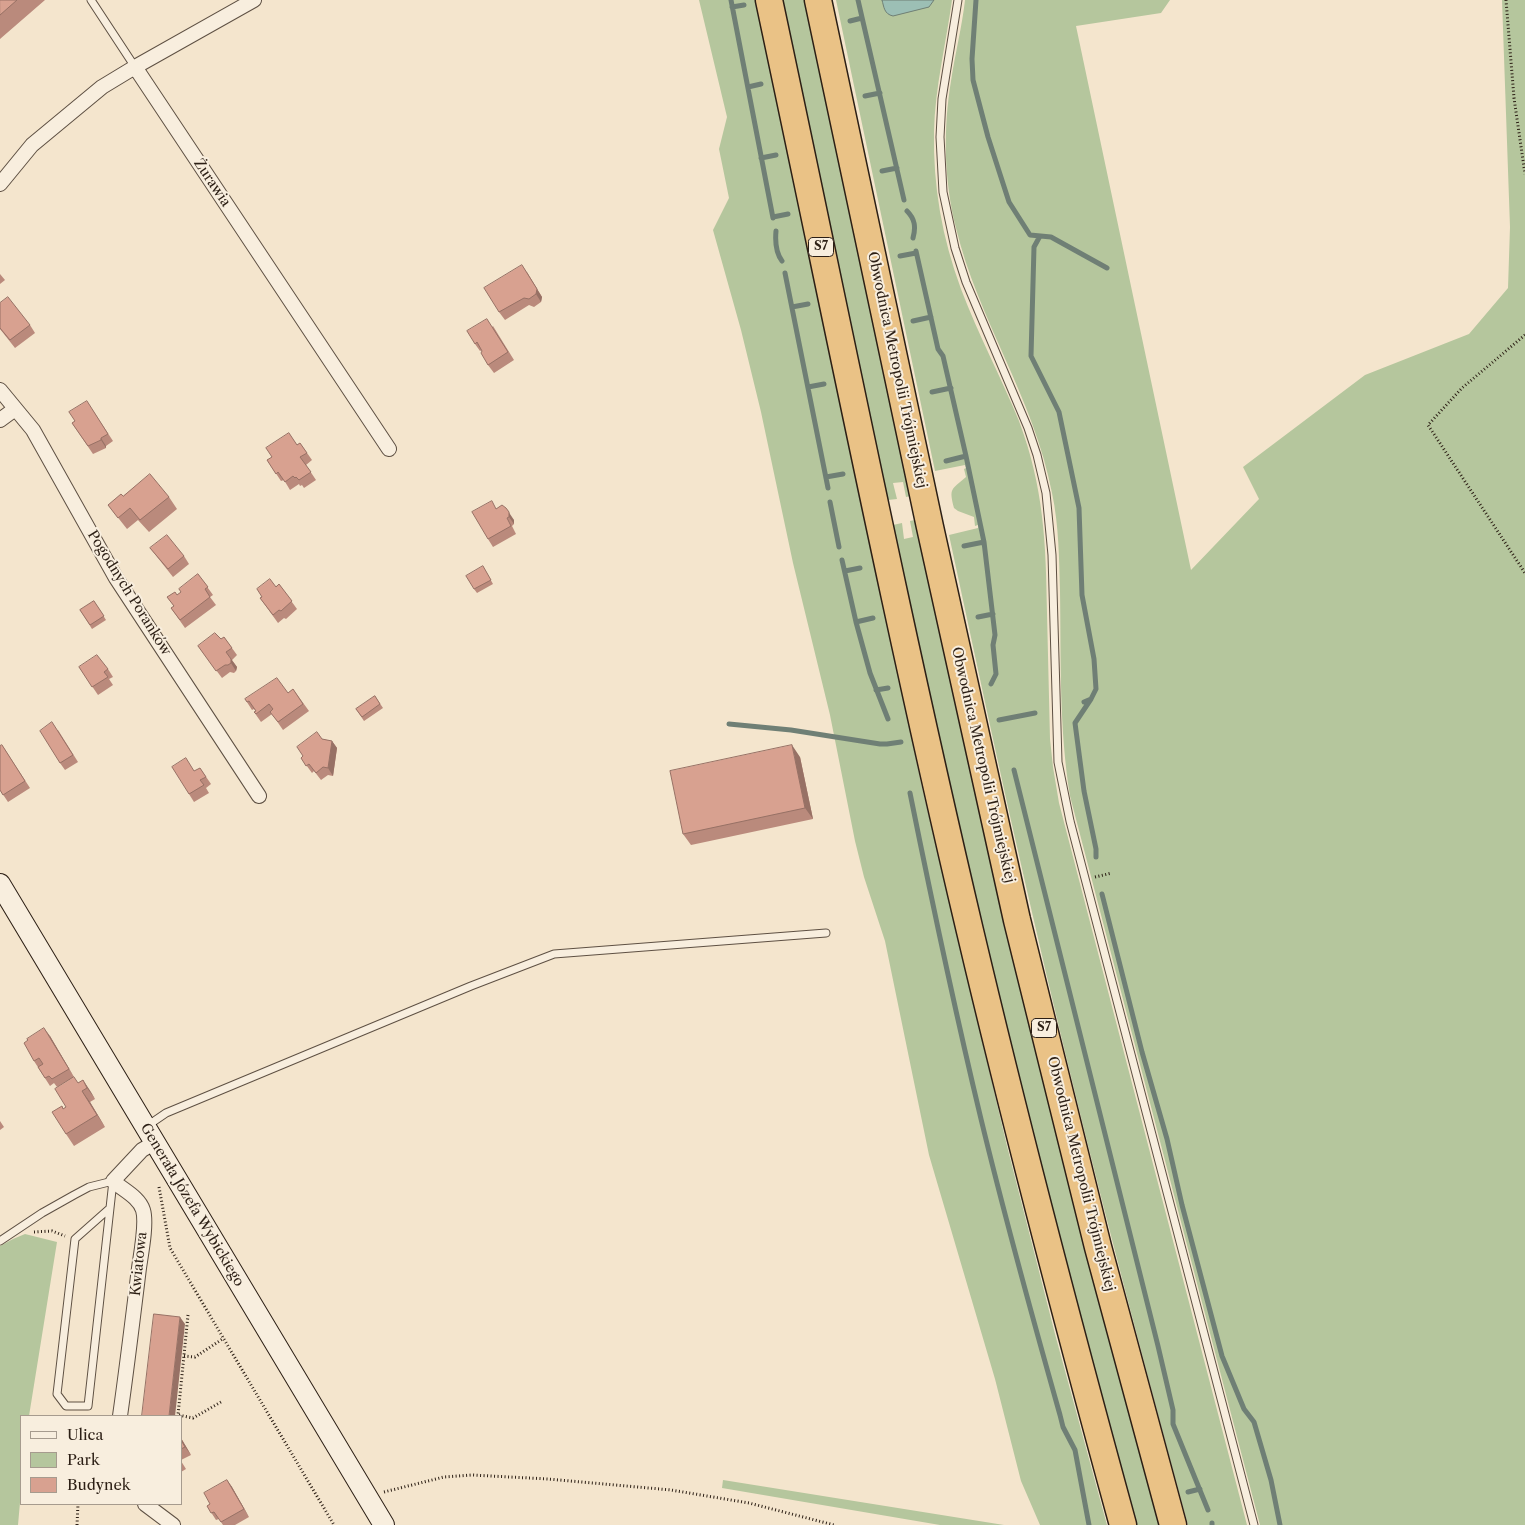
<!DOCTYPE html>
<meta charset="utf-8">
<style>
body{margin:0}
#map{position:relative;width:1525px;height:1525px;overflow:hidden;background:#f4e5cd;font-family:"Libre Caslon Text",serif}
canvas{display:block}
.legend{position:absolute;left:20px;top:1415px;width:162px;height:90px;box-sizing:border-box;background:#f8eede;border:1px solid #a69b8e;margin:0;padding:6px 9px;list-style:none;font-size:15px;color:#2c1f15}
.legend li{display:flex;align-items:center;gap:10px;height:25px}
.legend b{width:25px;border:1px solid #a69b8e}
</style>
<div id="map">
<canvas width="1525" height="1525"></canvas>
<ul class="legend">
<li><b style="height:6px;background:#f8eede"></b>Ulica</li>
<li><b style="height:14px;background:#b5c69d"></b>Park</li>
<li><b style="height:14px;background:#d8a190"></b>Budynek</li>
</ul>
</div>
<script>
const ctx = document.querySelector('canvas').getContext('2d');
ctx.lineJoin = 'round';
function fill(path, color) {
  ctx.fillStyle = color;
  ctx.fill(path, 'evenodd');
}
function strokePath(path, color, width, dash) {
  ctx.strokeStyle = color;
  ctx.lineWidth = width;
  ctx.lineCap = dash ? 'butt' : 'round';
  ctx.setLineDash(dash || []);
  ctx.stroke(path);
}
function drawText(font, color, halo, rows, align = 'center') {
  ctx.font = font + ' "Libre Caslon Text",serif';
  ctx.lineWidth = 4;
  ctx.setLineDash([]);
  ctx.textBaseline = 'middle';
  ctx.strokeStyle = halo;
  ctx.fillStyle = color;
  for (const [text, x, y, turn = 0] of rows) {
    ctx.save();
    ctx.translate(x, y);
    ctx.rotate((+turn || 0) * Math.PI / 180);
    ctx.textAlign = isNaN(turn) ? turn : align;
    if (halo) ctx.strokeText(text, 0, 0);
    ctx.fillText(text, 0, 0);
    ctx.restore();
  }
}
fill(new Path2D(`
 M699 0H756L921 783 1007 1146 1055 1334 1107 1525H1040L1021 1481 995 1379 929 1155 885 941 864 877 855 841 830 715 793 563 761 412 741 330 713 230 729 198 719 149 727 117Z
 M782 0H810L915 495 906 497 903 482 893 483 897 499 888 500Z
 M836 0H952C946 44 935 87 934 132 933 186 942 238 961 289 978 334 1001 377 1019 421 1044 488 1046 543 1047 613 1048 655 1049 697 1050 739L1053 767 1059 803 1247 1525H1188C1131 1316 1076 1106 1028 895 1000 775 975 655 949 535L978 528V525L975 526 974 517 958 511 954 508C949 488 951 490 966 477L964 469 966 468 965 465 935 471Z
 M965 0H1170L1161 13 1076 26 1191 570 1259 499 1243 467 1365 375 1469 334 1508 288 1510 227 1502 0H1525V1525H1260L1070 796C1059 729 1061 660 1060 591 1059 559 1059 526 1052 493 1034 398 978 320 956 228 944 181 943 129 951 81 955 54 962 27 965 0Z
 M920 519 1162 1525H1134L1054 1229 951 800 893 525 902 523 904 539 913 537 910 521Z
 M25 1234 57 1242 29 1416H21V1491L18 1525H0V1246L13 1239Z
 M723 1480 1004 1525H940L722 1488Z`), '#b5c69d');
const water = new Path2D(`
 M882 0H934L929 7 893 16C884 14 884 7 882 0Z`);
fill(water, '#9cbfb5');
strokePath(water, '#6f7f75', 1);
strokePath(new Path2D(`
 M731 0 773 218
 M858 0 904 200
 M976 0 972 59 973 80 988 137 1009 202 1030 235 1051 237 1107 268
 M732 7 744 5
 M850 21 862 18
 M748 87 761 84
 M865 96 880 93
 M761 158 776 155
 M882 171 897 168
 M907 211C915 219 916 227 913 238
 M773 217 788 214
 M776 231C775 242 776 253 782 261
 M1040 236 1034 247 1031 356 1059 412 1079 508 1082 595 1094 659 1096 689 1091 699 1084 702
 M916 251 938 349 943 356 966 456 984 542 995 635 993 645 996 674 991 684
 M900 256 916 253
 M785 273 828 488
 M792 307 808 304
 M913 321 931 317
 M808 387 824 384
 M932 392 951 388
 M946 461 966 456
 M826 477 843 474
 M830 502 839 547
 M964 546 984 542
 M842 560 856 622 870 673 888 719
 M845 571 860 568
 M978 617 993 614
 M856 622 873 618
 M876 690 888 688
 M1091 699 1075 723 1084 791 1096 849V857
 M999 720 1035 713
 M729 724 791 730 880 744H887L901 742
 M1014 770 1158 1346 1173 1410V1424L1208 1510
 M910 793C932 902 955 1011 981 1119 1005 1218 1032 1316 1060 1415L1063 1427 1075 1450 1089 1525
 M1102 894 1142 1052 1167 1139 1182 1205 1222 1356 1244 1409 1254 1422 1271 1480 1280 1525
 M1188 1492 1200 1489
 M1212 1523V1525`), '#6f7f75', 5);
const lane = new Path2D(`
 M91 0 135 67
 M958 0 942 99 940 137 943 192 955 248 966 282 1028 428 1037 455 1046 493 1052 555 1058 762 1070 821 1254 1525
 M147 1126 166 1113 471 986 554 954 826 933
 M0 1241 42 1213 74 1195 89 1187 113 1181 110 1208 75 1239 57 1394 66 1406H88L110 1208`);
const street = new Path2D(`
 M135 67 389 449
 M0 184 32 145 102 87 135 67 254 0
 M0 390 33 430 116 578 259 796
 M0 420 15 409
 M120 1416C127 1367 133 1317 139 1268 141 1254 147 1223 143 1210 139 1197 123 1190 113 1181L142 1150 154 1143
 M145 1504 173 1525`);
const secondary = new Path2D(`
 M0 884 384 1525`);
const highway = new Path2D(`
 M769 0C835 310 897 622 970 931 1017 1130 1069 1328 1123 1525
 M818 0 930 527 1017 920 1098 1247 1173 1525`);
strokePath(lane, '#5e5043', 9);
strokePath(street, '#5e5043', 16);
strokePath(secondary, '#2c1f15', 22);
strokePath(highway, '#2c1f15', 29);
strokePath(new Path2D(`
 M1506 0 1514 98 1525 174
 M1525 335 1462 388 1428 425 1525 573
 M1095 877 1112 873
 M159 1187 170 1248 334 1525
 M34 1232 52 1231 65 1236
 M188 1315 178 1415 193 1418 221 1402
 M184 1356 195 1357 224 1338
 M384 1492 444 1477 472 1475 548 1479 671 1490 749 1503 834 1525
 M77 1525 78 1504`), '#2c1f15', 3, [1, 2.5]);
strokePath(lane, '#f8eede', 7);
strokePath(street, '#f8eede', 14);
strokePath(secondary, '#f8eede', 20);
strokePath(highway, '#eac286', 26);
fill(new Path2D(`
 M0 0H45L0 39Z
 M527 272 542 297 541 302 534 307 529 305 505 320 499 312Z
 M0 274 5 280 0 284Z
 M0 303 30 325 35 333 15 348 0 329Z
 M493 326 514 360 494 373 488 365 482 350 480 351 475 344Z
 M92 409 113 441 106 446V448L93 454 72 423Z
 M300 443 312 460 306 465 316 480 304 488 302 485 300 486 299 484 290 490 284 480 281 481 267 460Z
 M123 496 169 497 177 509 149 532 138 520 127 529 108 505Z
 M497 509 514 520V524L512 526 516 534 493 547 488 539Z
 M150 548 184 556 189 564 173 577Z
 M483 566 493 584 477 593 474 589Z
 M198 574 213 595 210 597 216 605 185 628 171 608 174 606 167 597 177 595 181 592Z
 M279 584 297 609 286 619 284 618 278 623 260 598Z
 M94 601 106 620 92 629 80 610Z
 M224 637 237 655 232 660 237 667 236 671 234 673 230 672 222 678 198 646 221 639Z
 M79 667 108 669 113 677 109 679 113 685 98 695Z
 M293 689 309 711 283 730 272 714 261 722 254 712 256 711 254 709 252 710 245 699 288 693Z
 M375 696 383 708 364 721 356 709Z
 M58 730 78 762 65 770 60 763Z
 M322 739 332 741 337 748 333 776 328 775 321 780 314 771 312 773 301 758Z
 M2 745 30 788 8 802 0 790Z
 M800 757 813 819 691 845 683 834Z
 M200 768 211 784 206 788 209 793 194 802 189 794 195 771Z
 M50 1036 74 1077 57 1087 54 1083 50 1086 34 1061Z
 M83 1080 95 1099 90 1102 105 1127 74 1146 66 1134 63 1109 66 1107 78 1083Z
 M0 1121 4 1127 0 1130Z
 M181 1438 191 1455 181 1460Z
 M181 1461 186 1469 181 1472Z
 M227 1480 232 1487 249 1517 235 1525H223L219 1519 216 1520 207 1506 210 1504Z`), '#ba8a7c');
fill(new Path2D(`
 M522 265 542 297 541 302 536 294Z
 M101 438 106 446V448L101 440Z
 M506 508 514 520V524L509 517Z
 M231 659 237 667 236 671 231 663Z
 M332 741 337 748 333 776 328 768Z
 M792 745 800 757 813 819 805 808Z
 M44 1028 50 1036 74 1077 69 1069Z
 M83 1080 91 1092 95 1099 87 1088Z
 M82 1091 90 1102 105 1127 97 1115Z
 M180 1317 185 1324 175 1416H169Z
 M181 1438 191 1455 185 1447 181 1440Z
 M227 1480 232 1487 249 1517 244 1509Z`), '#977165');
const building = new Path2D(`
 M0 0H17L0 15Z
 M522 265 537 289 536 294 529 299 524 298 499 312 484 288Z
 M8 297 30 325 10 340 0 328V303Z
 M487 319 508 352 488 365 481 353 482 351 477 342 475 344 467 331Z
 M87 401 108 434 101 438V440L88 446 72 423 75 421 69 412Z
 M289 433 297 445 300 443 307 453 300 457 311 472 299 480 296 477 295 478 293 476 285 482 278 472 276 474 267 460 272 457 266 448Z
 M150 474 169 497 140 520 130 508 118 518 108 505 121 494 123 496Z
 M492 501 496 509 502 505 506 508 509 512V517L507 518 511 526 488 539 472 512Z
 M167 535 184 556 168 569 150 548Z
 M483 566 491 580 474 589 466 576Z
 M198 574 208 587 205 589 210 597 180 620 171 608 174 606 167 597 175 592 177 595 181 592 179 589Z
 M270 579 276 587 279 584 292 601 281 611 279 610 273 615 260 598 262 597 257 589Z
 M94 601 104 616 90 625 80 610Z
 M215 633 221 639 224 637 232 648 226 652 231 659V663L228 665H225L216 671 198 646Z
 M97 655 108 669 104 672 108 677 92 687 79 667Z
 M277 678 288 693 293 689 303 704 278 722 270 712 273 709 269 704 256 714 254 712 256 711 249 701 247 702 245 699Z
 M375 696 380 704 362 717 356 709Z
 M52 722 73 755 60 763 40 731Z
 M317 732 322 739 332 741 328 768 323 767 316 773 309 764 306 766 301 758 303 756 297 747Z
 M2 745 25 781 3 795 0 790V746Z
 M792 745 805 808 683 834 670 771Z
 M186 758 194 771 200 768 206 777 200 780 204 785 189 794 172 767Z
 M44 1028 69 1069 52 1079 49 1076 45 1078 38 1067 43 1064 39 1058 34 1061 24 1043 28 1040 27 1039Z
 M74 1077 78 1083 83 1080 87 1088 82 1091 97 1115 66 1134 52 1112 62 1106 63 1109 66 1107 55 1089Z
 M154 1314 180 1317 169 1416H142Z
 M181 1440 185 1447 181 1449Z
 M227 1480 244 1509 221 1522 214 1512 211 1513 207 1506 210 1504 204 1493Z`);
fill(building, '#d8a190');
strokePath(building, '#977165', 1);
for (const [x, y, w] of [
 [821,247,25],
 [1044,1028,25]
]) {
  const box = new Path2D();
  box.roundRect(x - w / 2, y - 9.5, w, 19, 4);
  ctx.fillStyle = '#f8eede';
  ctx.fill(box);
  strokePath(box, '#2c1f15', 1);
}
drawText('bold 12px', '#2c1f15', null, [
 ["S7",821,247],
 ["S7",1044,1028]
]);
drawText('14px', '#2c1f15', '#f8eede', [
 ["Żurawia",212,183,56],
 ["Obwodnica Metropolii Trójmiejskiej",897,370,78],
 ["Pogodnych Poranków",129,593,58],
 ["Obwodnica Metropolii Trójmiejskiej",983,765,77],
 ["Obwodnica Metropolii Trójmiejskiej",1081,1174,76],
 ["Generała Józefa Wybickiego",192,1205,59],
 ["Kwiatowa",139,1264,-84]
]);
</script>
